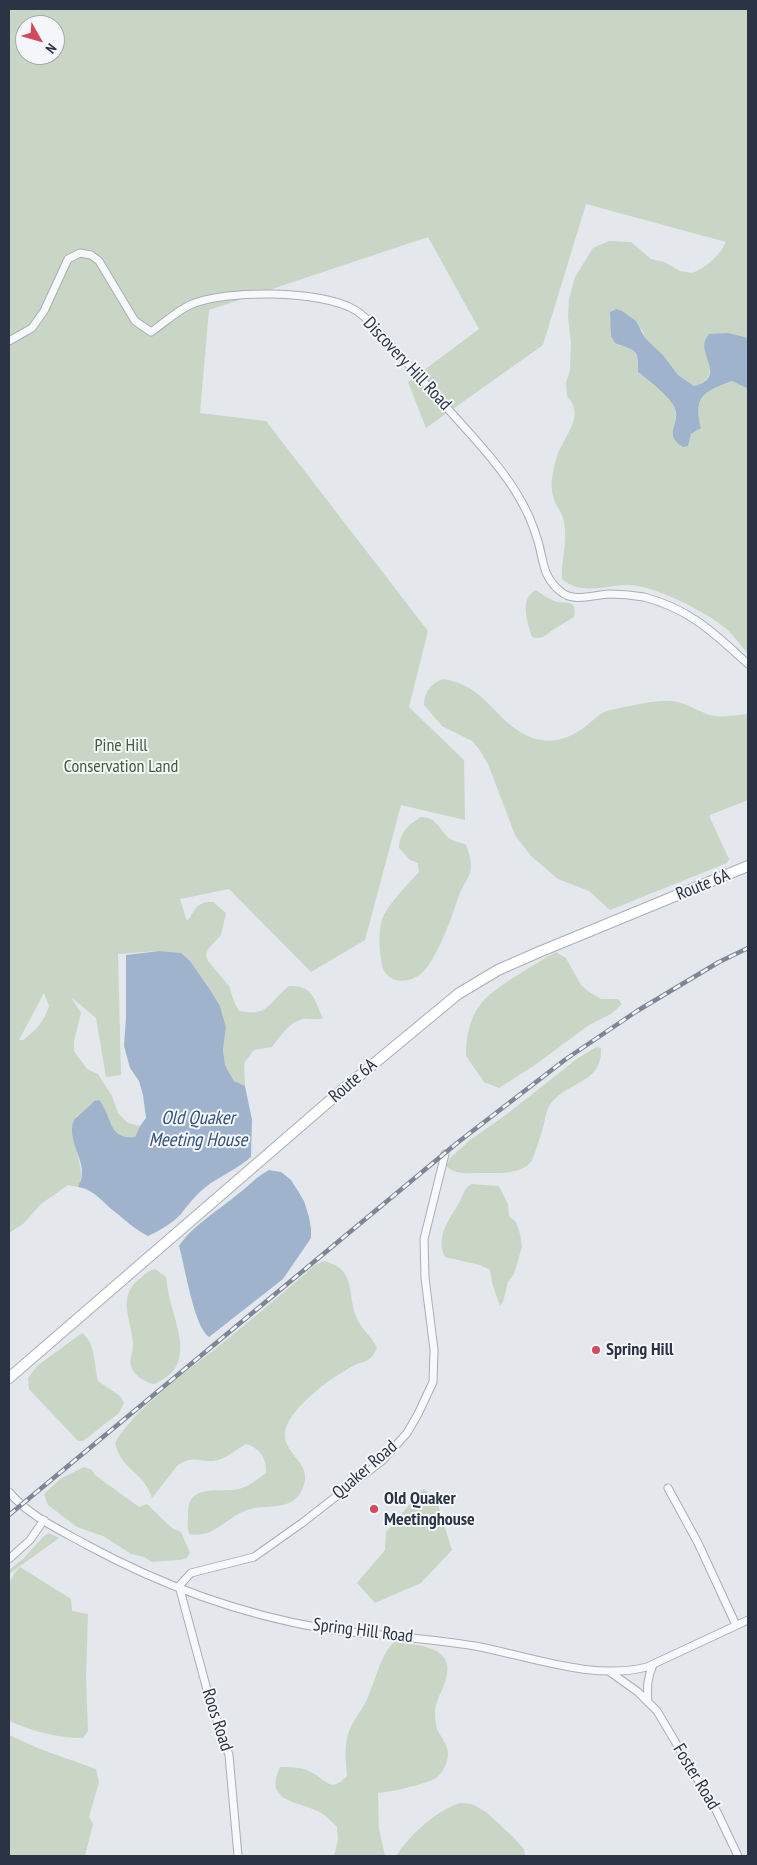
<!DOCTYPE html>
<style>
body{margin:0}
#map{position:relative;width:757px;height:1865px;overflow:hidden;background:#e4e7ec;font-family:"PT Sans Narrow",sans-serif}
canvas{display:block}
.frame{position:absolute;inset:0;border:10px solid #2b3445;pointer-events:none}
.north{position:absolute;left:15px;top:15px;width:50px;height:50px;box-sizing:border-box;background:#f4f6f9;border:1px solid #a4a8b1;border-radius:50%;rotate:128deg;font-size:14px;font-weight:700;line-height:20px;text-align:center;color:#2b3445}
.north::after{content:'';display:block;margin:auto;width:18px;height:22px;background:#d1495b;clip-path:polygon(50% 0,100% 100%,50% 72%,0 100%)}
</style>
<div id="map">
<canvas width="757" height="1865"></canvas>
<div class="frame"></div>
<div class="north">N</div>
</div>
<script>
const ctx = document.querySelector('canvas').getContext('2d');
ctx.lineJoin = 'round';
function fill(path, color) {
  ctx.fillStyle = color;
  ctx.fill(path, 'evenodd');
}
function strokePath(path, color, width, dash) {
  ctx.strokeStyle = color;
  ctx.lineWidth = width;
  ctx.lineCap = dash ? 'butt' : 'round';
  ctx.setLineDash(dash || []);
  ctx.stroke(path);
}
function drawText(font, color, halo, rows, align = 'center') {
  ctx.font = font + ' "PT Sans Narrow",sans-serif';
  ctx.lineWidth = 4;
  ctx.setLineDash([]);
  ctx.textBaseline = 'middle';
  ctx.strokeStyle = halo;
  ctx.fillStyle = color;
  for (const [text, x, y, turn = 0] of rows) {
    ctx.save();
    ctx.translate(x, y);
    ctx.rotate((+turn || 0) * Math.PI / 180);
    ctx.textAlign = isNaN(turn) ? turn : align;
    if (halo) ctx.strokeText(text, 0, 0);
    ctx.fillText(text, 0, 0);
    ctx.restore();
  }
}
fill(new Path2D(`
 M9 9H748V338L744 337 706 352C712 368 713 381 694 386L678 375 663 355 645 338 642 330 616 309 610 312 611 328 619 345C637 347 639 356 638 372 648 380 676 401 676 414 676 420 673 428 673 434L688 445 691 434 701 428C693 395 704 392 732 381L748 389V654C741 646 734 635 725 628 706 612 654 585 628 585 606 585 581 596 562 579 561 560 568 541 564 522 563 515 559 510 556 504 550 492 551 480 554 467 556 460 558 451 562 445 570 429 583 413 567 396L566 383 570 370 571 344 568 316 569 299 575 277 593 248 609 241 631 242 651 259 664 262 680 271 692 273C706 268 720 255 726 242L586 204 543 345 426 428 408 382 479 329 428 237 209 310 200 413 266 421 428 631 409 707 464 760 465 820 401 805 365 940 311 972 229 889 180 899 187 921C196 909 197 901 213 902L226 913 221 935 209 948 206 954 208 961 229 986 235 1004 239 1011C269 1017 269 1002 289 986 314 985 314 1000 323 1018 316 1021 310 1018 303 1019 289 1022 280 1037 272 1047L254 1050 244 1063 245 1086 234 1081 225 1065 223 1050 226 1027 220 1006 209 988 190 961 180 953 160 951 118 954 121 1075 106 1077 96 1018 71 997 81 1013 74 1041V1051L87 1069 98 1074 112 1096 118 1113 128 1123 140 1126 135 1137C113 1138 110 1124 103 1106L94 1102 88 1109 76 1116 73 1130 82 1176 78 1187 68 1185 41 1204 23 1224 9 1233ZM25 25H55V55H25ZM44 993 49 1006C44 1021 36 1031 23 1040H19Z
 M536 590C542 594 547 598 554 601 564 605 578 597 574 617 569 620 564 623 559 626 549 631 544 641 532 637 527 621 519 599 536 590Z
 M443 679C489 686 493 723 533 738 551 745 571 738 586 726 594 720 600 712 611 710 625 707 657 699 671 701 685 702 697 711 710 715 722 718 736 715 748 714V800L710 815V818L729 859 727 863 610 910 589 891 558 879 531 856 515 835 488 764 479 749 472 741 442 726 424 705C424 692 431 683 443 679Z
 M421 817C436 816 440 831 450 839 455 842 461 842 466 845 478 876 466 874 457 901 451 920 436 960 422 973 411 982 394 985 385 972 379 964 378 930 382 920 386 906 409 883 419 872L418 863 410 860 399 848C399 833 408 825 421 817Z
 M556 952 566 958 581 985 588 991 601 999H618L622 1004 611 1014 589 1025 535 1065 499 1088 484 1082 466 1056C466 1039 469 1019 480 1005 491 989 537 963 556 952Z
 M596 1047 601 1048C603 1084 566 1081 550 1105 545 1112 545 1122 542 1131 539 1140 536 1151 532 1160 524 1175 496 1173 482 1173 469 1173 455 1175 446 1166L450 1158 470 1140 507 1114 578 1058Z
 M471 1184 499 1186 508 1204 509 1216 516 1222 520 1234 522 1247 514 1274 508 1282 503 1302 500 1306 492 1283 490 1270 480 1265 445 1257C435 1237 449 1220 459 1203 464 1195 462 1191 471 1184Z
 M324 1261C360 1270 345 1299 359 1322 364 1332 373 1338 377 1348 370 1364 363 1360 351 1367 331 1378 309 1395 295 1412 266 1448 309 1456 305 1480 304 1487 300 1496 294 1500 283 1509 261 1505 247 1510 225 1518 214 1539 189 1534 187 1526 188 1519 188 1511 189 1483 221 1493 239 1489 249 1486 257 1480 266 1473 267 1459 260 1448 246 1444 235 1450 225 1460 213 1461 198 1462 194 1455 178 1465L152 1498C143 1470 122 1472 115 1443 134 1409 185 1373 215 1349 249 1322 282 1294 315 1265Z
 M155 1269 166 1277C167 1284 168 1292 170 1300 178 1331 195 1368 154 1384 145 1382 136 1377 132 1369 128 1360 133 1354 133 1346 133 1322 116 1299 138 1280 144 1275 148 1271 155 1269Z
 M82 1333C96 1343 94 1366 98 1381L120 1396 124 1403 119 1413 83 1441H78L29 1389 28 1378 37 1366Z
 M84 1467 92 1470 95 1475 139 1507 147 1504 172 1528 181 1532 190 1553 187 1558 179 1560 152 1562 144 1557 131 1554 103 1536 77 1527 48 1505 44 1494 60 1479Z
 M423 1489 436 1498 452 1550 421 1583 375 1603 357 1583 385 1550 386 1532Z
 M49 1533 59 1538 9 1574V1570L24 1558 44 1536Z
 M20 1567 71 1599 72 1611 88 1614 86 1676 88 1731 83 1738C57 1738 32 1731 9 1721V1583L15 1572Z
 M394 1642C419 1645 458 1646 445 1682 441 1694 435 1701 435 1714 435 1719 436 1725 437 1729 441 1738 448 1744 448 1754 448 1763 442 1775 434 1779 422 1785 391 1792 378 1793L379 1829 385 1856H334L338 1840 337 1827C331 1821 324 1813 315 1810 294 1800 264 1801 280 1767 291 1767 303 1767 313 1773 328 1781 330 1793 347 1776 346 1763 344 1748 348 1734 352 1721 363 1710 368 1697 376 1679 380 1656 394 1642Z
 M9 1735 40 1749 96 1769 99 1782 89 1817 93 1824 85 1856H9Z
 M460 1803 472 1804 486 1812 513 1837 524 1849 525 1856H396C411 1834 434 1812 460 1803Z`), '#c9d6c5');
fill(new Path2D(`
 M616 309 622 311 636 321 645 338 663 355 678 375 694 386C726 378 700 357 705 341 706 338 708 336 709 334L728 333 748 338V389L732 381C704 392 693 395 701 428L691 434 688 446 683 447C664 436 678 425 676 412 674 399 648 380 638 372 639 348 635 351 615 343L611 336 610 312Z
 M160 951 181 953 190 961 209 988 220 1006 226 1027 223 1050 225 1065 234 1081 245 1086 252 1120 251 1157C238 1168 225 1174 211 1183 199 1191 189 1203 181 1214 173 1223 159 1231 148 1236 134 1229 123 1218 110 1208 99 1198 92 1189 78 1187 79 1183 82 1179 82 1176 84 1158 66 1138 74 1120 76 1116 88 1109 94 1101L99 1100C113 1117 107 1139 135 1137L140 1126 146 1118 143 1095 139 1081 130 1068 124 1046 126 1017V955Z
 M269 1170 281 1172 291 1180 298 1191 304 1201 309 1217 311 1229V1238L283 1279 209 1337C194 1327 185 1267 179 1246 192 1226 220 1209 238 1194 249 1186 257 1176 269 1170Z`), '#9fb4cc');
const street = new Path2D(`
 M9 341 32 328 44 311 68 259 80 253 91 255 99 261 135 321 151 332C164 323 177 311 190 305 225 289 322 290 355 310 367 317 377 330 386 340 405 360 423 381 441 401 467 431 501 465 520 499 527 511 533 525 537 538 544 559 541 575 560 591 573 603 593 595 609 594 621 594 632 595 644 597 690 609 714 633 748 664
 M668 1488 698 1543 736 1625
 M9 1492C29 1516 60 1530 87 1545 159 1584 240 1614 321 1628 372 1636 424 1637 475 1646 529 1656 593 1681 647 1667L748 1620
 M9 1559 30 1540 44 1520
 M610 1672 638 1692 657 1711 717 1812 738 1856
 M648 1702C647 1688 647 1678 653 1665
 M238 1856 229 1755 209 1697 179 1586 191 1573 254 1557 302 1523 383 1460 407 1433 418 1414 433 1382 434 1350 425 1278 424 1239 445 1154`);
const secondary = new Path2D(`
 M9 1378 341 1091 458 994 498 970 539 952 748 866`);
strokePath(street, '#a9aeb7', 9);
strokePath(secondary, '#a9aeb7', 12);
strokePath(street, '#f7f8fa', 7);
strokePath(secondary, '#fff', 10);
const rail = new Path2D(`
 M9 1515 457 1143 566 1059 637 1011 719 962 748 948`);
strokePath(rail, '#7d8696', 4.5);
strokePath(rail, '#f4f6f9', 2.5, [8]);
for (const [x, y, r, color] of [
 [596,1350,5,"#d1495b"],
 [374,1509,5,"#d1495b"]
]) {
  const dot = new Path2D();
  dot.arc(x, y, r, 0, 2 * Math.PI);
  ctx.fillStyle = color;
  ctx.fill(dot);
  strokePath(dot, '#f4f6f9', 2);
}
drawText('18px', '#2b3445', '#f4f6f9', [
 ["Discovery Hill Road",407,364,47],
 ["Route 6A",703,885,-22],
 ["Route 6A",353,1081,-41],
 ["Quaker Road",365,1470,-41],
 ["Spring Hill Road",363,1631,7],
 ["Roos Road",217,1720,72],
 ["Foster Road",696,1777,59]
]);
drawText('18px', '#3f6138', '#f4f6f9', [
 ["Pine Hill",121,746],
 ["Conservation Land",121,767]
]);
drawText('bold 18px', '#2b3445', '#f4f6f9', [
 ["Spring Hill",606,1350],
 ["Old Quaker",384,1499],
 ["Meetinghouse",384,1520]
], 'left');
drawText('italic 19px', '#34527a', '#f4f6f9', [
 ["Old Quaker",198,1119],
 ["Meeting House",198,1141]
]);
</script>
